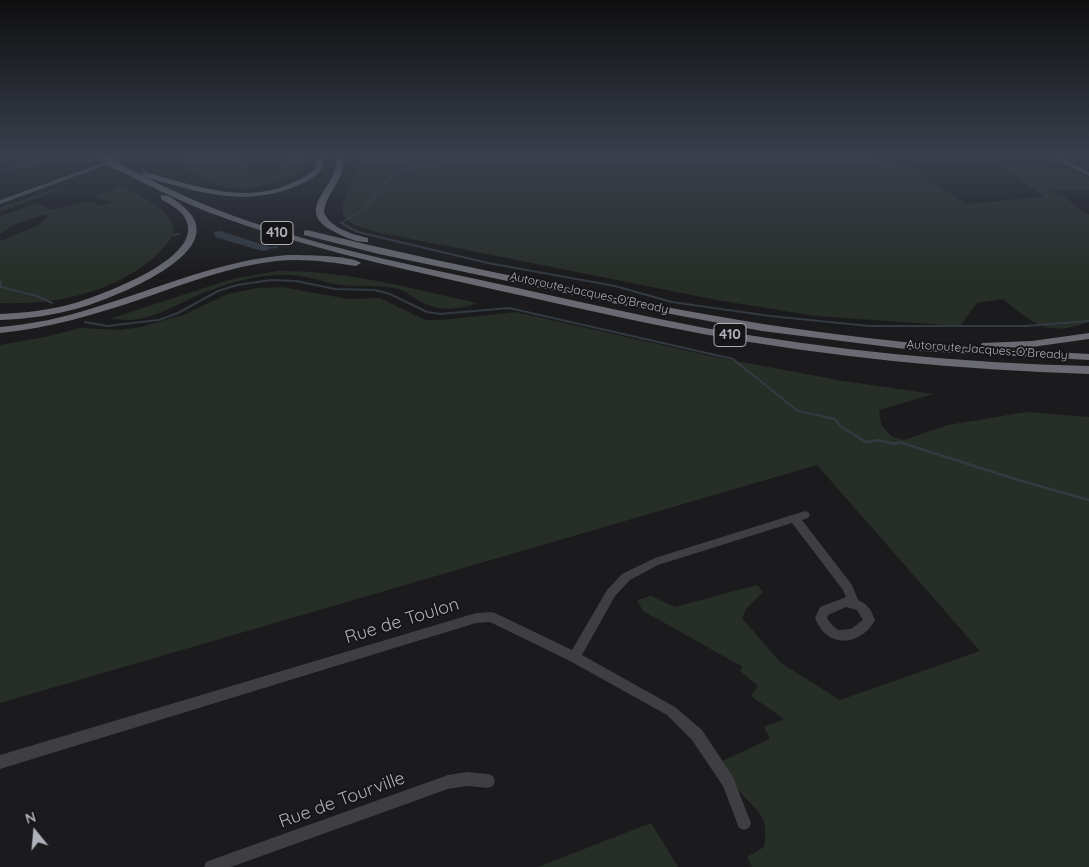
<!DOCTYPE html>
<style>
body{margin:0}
#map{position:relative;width:1089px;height:867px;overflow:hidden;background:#1b1b1d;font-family:Quicksand,sans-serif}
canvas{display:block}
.north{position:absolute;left:10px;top:807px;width:50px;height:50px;-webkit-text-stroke:4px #161618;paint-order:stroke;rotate:343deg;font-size:14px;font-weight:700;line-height:20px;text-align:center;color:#afb1bb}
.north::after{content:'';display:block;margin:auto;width:18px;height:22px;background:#afb1bb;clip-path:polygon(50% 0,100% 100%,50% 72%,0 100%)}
</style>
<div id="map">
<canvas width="1089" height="867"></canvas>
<div class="north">N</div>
</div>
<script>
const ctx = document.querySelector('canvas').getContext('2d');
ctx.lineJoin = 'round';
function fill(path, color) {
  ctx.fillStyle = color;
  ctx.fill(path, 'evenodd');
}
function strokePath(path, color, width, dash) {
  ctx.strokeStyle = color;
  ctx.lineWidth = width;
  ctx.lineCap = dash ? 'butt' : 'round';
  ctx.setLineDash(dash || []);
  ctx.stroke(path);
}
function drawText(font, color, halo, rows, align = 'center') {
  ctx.font = font + ' Quicksand,sans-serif';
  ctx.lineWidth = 4;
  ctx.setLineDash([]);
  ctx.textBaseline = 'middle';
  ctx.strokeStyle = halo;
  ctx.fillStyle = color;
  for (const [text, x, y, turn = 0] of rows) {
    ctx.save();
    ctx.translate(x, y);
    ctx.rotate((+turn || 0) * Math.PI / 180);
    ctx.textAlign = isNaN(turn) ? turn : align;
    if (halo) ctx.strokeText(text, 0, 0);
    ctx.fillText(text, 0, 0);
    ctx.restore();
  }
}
fill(new Path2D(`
 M182 157H252L241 160 254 175 275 173 284 165 283 157H303L305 163 302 172C254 194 220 198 177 161Z
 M359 157H873L901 167 916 168 924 173 934 176 924 182 934 183 966 204 1044 197 1006 170 1007 167C1037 168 1062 165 1089 179V190L1049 191 1066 197 1077 208 1089 215V322C1047 337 1035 325 1003 299L977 303 960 326 815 316 717 300 381 233C335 221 336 216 354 175 357 169 359 163 359 157Z
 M118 184C138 196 175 208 174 234 139 288 61 306 0 303V241L39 225 48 216 46 214 15 224 0 234V216L37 203 51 210 85 202 96 203 95 206 113 202 112 201 98 199 96 196 113 190Z
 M61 187 63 188 0 212V207Z
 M277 271C345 270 410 288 477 303 458 311 435 311 418 300 411 296 406 291 398 289 377 284 355 288 334 284 320 281 307 276 293 275 260 273 226 283 196 296 176 305 155 318 132 320 125 320 117 319 109 319L232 279Z
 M282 287 348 299 380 298 425 320H442L516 312 715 357 843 381 933 394 879 410 881 424 891 436 904 440 948 425 1026 412 1089 417V867H752L747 857 764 847C770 812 756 813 738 789 732 780 727 770 722 761L770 739 764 727 784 719 751 696 758 686 740 671 743 667 643 611 637 600 651 596 675 607 757 585 763 592 746 609 742 618 781 663 840 700 980 651 817 465 0 703V345L45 337 80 328 120 330 141 327 183 315 228 294 257 288Z
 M651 823 678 867H538Z`), '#272e28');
fill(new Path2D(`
 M220 231 270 247 268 250 262 251 215 237 214 232Z`), '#343a42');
strokePath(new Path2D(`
 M0 172 56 157
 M341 223 358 232 488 263 615 286 672 302 770 316 869 326H1025L1089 321
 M341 223 363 210 392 176 406 170 472 158
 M174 235 179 234
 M268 248 277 247
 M0 281 1 287 37 296 52 303
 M85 322 107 326 159 320 178 313 218 291 237 285 271 280 296 281 335 289 375 290 390 294 427 312 440 314 509 308 733 359 798 411 831 418`), '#343a42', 2);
strokePath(new Path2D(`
 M825 417 835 419 840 426 866 442 879 440 894 444 899 442 1015 479 1089 500`), '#343a42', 2.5);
fill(new Path2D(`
 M805 511 808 512 810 515 808 518 802 520 852 585 858 600 864 603 870 609 875 620C867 637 843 648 827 635 821 631 818 624 815 618L820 607 846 597 843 590 792 523 658 565 630 580 615 596 582 655 675 707 702 730 733 777 751 823 749 828 744 830 739 828 723 786 692 740 667 715 570 661 490 622 476 623 0 769V755L476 613 491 612 495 613 572 650 607 590 622 574 655 558ZM846 607 857 610 863 620 851 629 838 630 832 625 827 618 828 615Z
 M467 772 488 774 493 776 495 781 493 786 488 788 467 786 448 789 231 867H204L206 862 211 860 448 775Z`), '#3e3e43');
fill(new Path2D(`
 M120 157H128L0 204V200Z
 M1052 157H1059L1089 172V176Z`), '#585960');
fill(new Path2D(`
 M317 157H323C326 170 315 177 305 182 262 204 218 198 174 185 164 182 150 180 141 174L145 172C193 185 246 206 294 182 303 178 311 174 316 167Z
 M335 157H342C349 176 324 194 324 213 332 229 352 234 368 238V242C358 243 344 237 335 232 288 209 344 184 335 157Z
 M112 163H118C149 179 180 195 213 208 310 246 412 265 513 287 577 301 641 316 705 328 832 350 960 363 1089 366V374C959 370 831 357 703 334 638 322 574 307 510 293 408 270 306 249 208 212 175 199 144 183 112 167Z
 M161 195C170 194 181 204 187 210 231 253 112 298 83 307 56 315 28 319 0 320V314C25 313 51 310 75 303 101 295 208 257 185 218 180 209 169 204 161 199Z
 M307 230C387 250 467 267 547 283 692 314 837 340 985 348L981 345 982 343 1032 341 1089 333V339L1032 347 988 348 1089 354V360L921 351 762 331 617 304 379 254 304 235V231Z
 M288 255C303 255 350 255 361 263L356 266C330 262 303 258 276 261 231 266 187 283 144 298 97 314 50 328 0 333V327C32 324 63 318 93 308 157 289 220 260 288 255Z`), '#696a72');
strokePath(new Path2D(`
 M103 157 115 165`), '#696a72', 8);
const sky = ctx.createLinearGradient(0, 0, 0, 278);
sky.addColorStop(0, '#0f0f10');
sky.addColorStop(0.56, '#393f4c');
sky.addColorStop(1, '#393f4c00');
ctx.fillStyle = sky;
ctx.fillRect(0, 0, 1089, 278);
drawText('12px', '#afb1bb', '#161618', [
 ["Autoroute Jacques-O'Bready",589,293,12],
 ["Autoroute Jacques-O'Bready",987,350,4]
]);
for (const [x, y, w] of [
 [277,233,32],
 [730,335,32]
]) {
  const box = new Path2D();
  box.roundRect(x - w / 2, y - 11.5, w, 23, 4);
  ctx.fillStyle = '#161618';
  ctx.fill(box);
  strokePath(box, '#afb1bb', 1);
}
drawText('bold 14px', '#afb1bb', null, [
 ["410",277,233],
 ["410",730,335]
]);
drawText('18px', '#afb1bb', '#161618', [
 ["Rue de Toulon",402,621,-17],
 ["Rue de Tourville",342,800,-20]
]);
</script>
